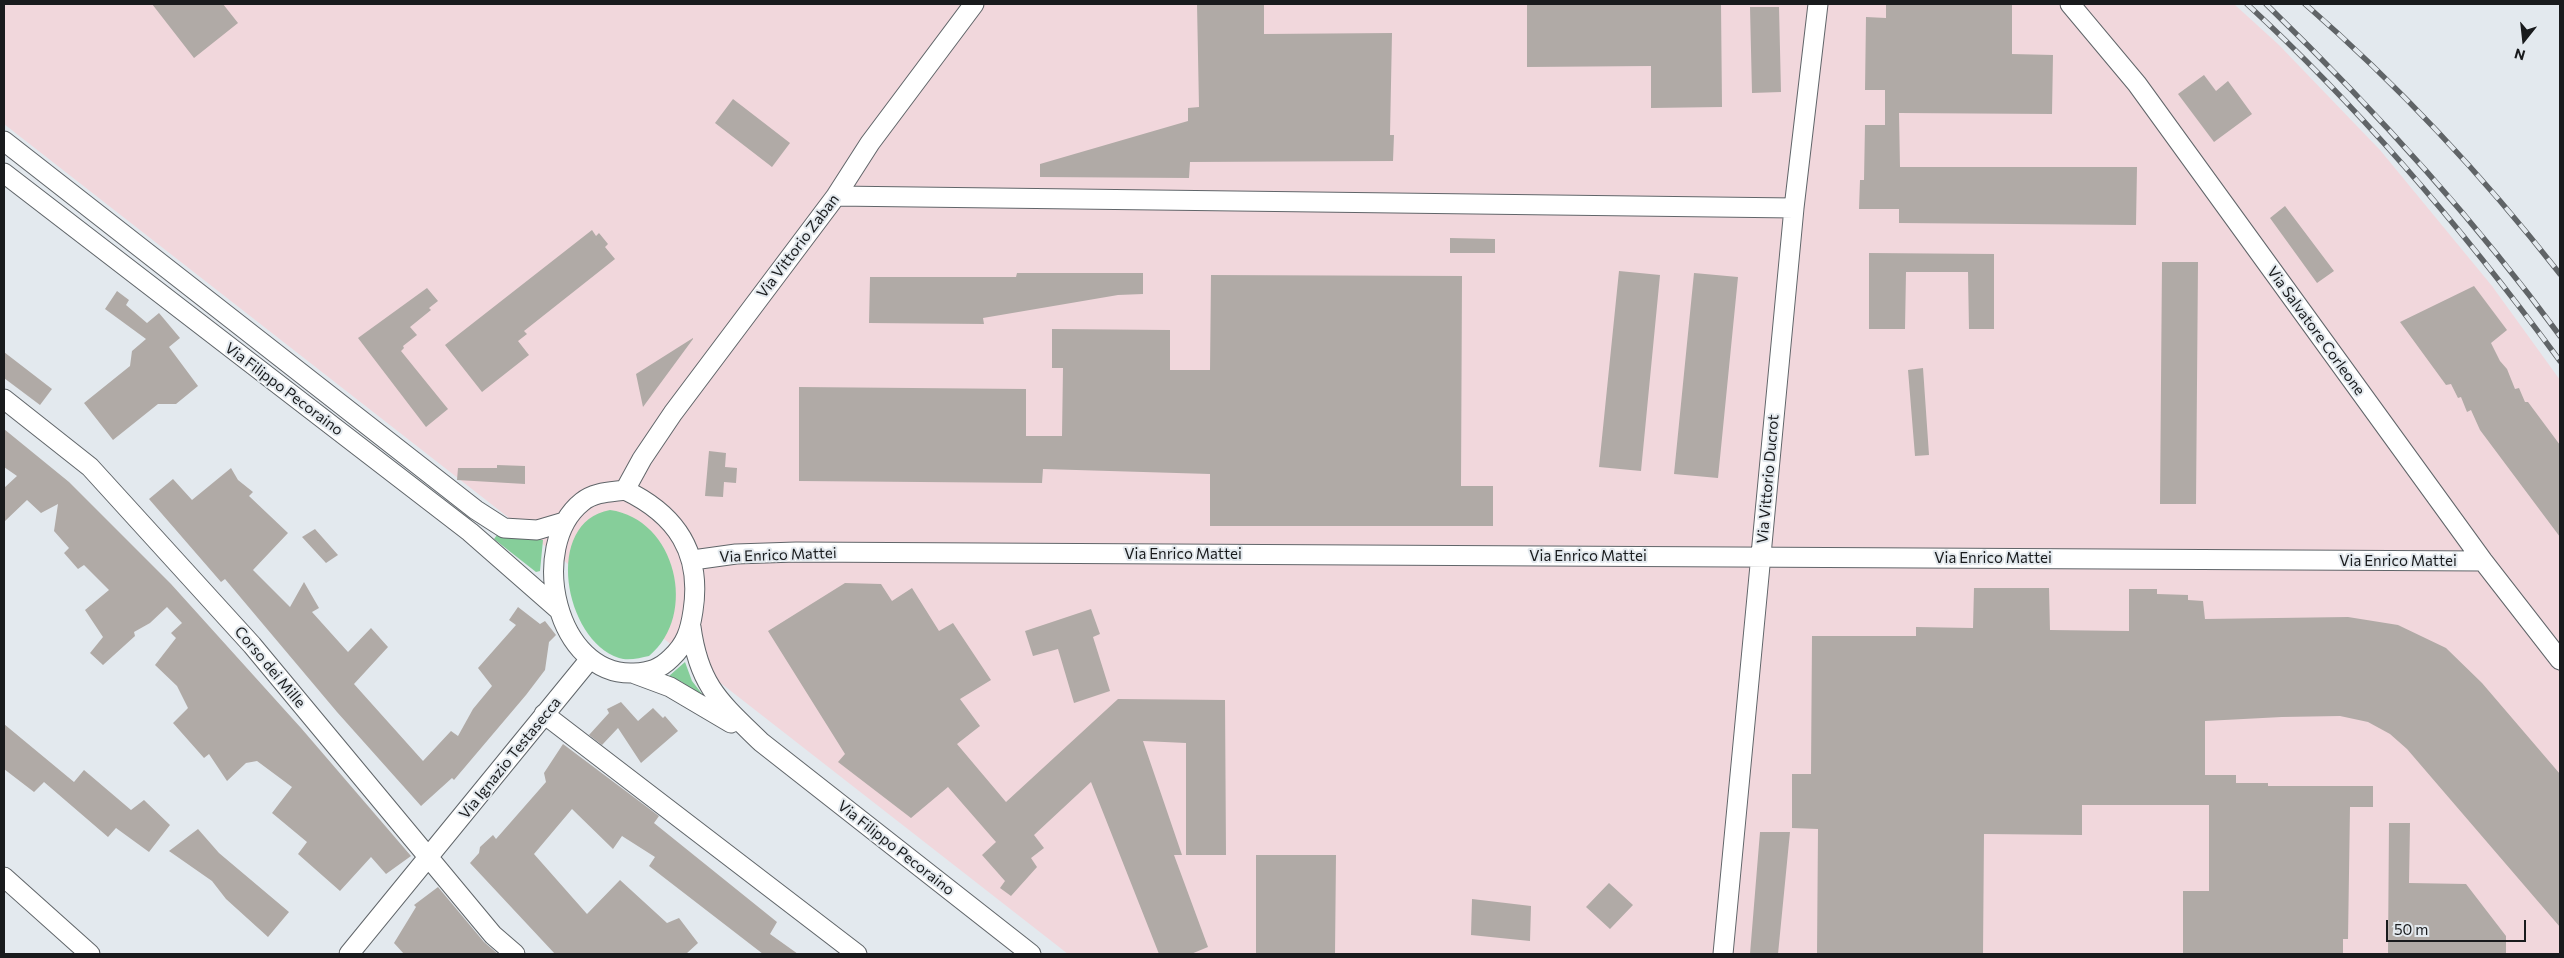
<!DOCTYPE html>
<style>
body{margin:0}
#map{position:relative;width:2564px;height:958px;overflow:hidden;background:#e3e9ee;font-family:Commissioner,sans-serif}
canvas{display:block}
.frame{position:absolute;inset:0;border:5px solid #191b1d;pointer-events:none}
.north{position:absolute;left:2499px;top:15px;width:50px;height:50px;-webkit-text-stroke:4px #e3e9ee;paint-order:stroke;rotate:196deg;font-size:14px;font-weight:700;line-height:20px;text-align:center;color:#191b1d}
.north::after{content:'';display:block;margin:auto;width:18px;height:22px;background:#191b1d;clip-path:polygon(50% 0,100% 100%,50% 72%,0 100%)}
.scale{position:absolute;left:2386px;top:920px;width:140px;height:22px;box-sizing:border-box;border:2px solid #191b1d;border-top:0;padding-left:6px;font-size:15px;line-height:18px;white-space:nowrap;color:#191b1d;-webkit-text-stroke:4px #e3e9ee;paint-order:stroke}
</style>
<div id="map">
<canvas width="2564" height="958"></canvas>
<div class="frame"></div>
<div class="north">N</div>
<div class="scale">50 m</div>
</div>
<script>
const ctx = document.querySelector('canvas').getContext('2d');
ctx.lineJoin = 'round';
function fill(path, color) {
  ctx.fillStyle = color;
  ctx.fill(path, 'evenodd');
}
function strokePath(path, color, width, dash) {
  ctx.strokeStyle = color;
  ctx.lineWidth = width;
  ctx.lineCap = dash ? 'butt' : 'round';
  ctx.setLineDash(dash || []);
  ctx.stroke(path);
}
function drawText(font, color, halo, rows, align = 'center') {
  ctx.font = font + ' Commissioner,sans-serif';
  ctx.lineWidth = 4;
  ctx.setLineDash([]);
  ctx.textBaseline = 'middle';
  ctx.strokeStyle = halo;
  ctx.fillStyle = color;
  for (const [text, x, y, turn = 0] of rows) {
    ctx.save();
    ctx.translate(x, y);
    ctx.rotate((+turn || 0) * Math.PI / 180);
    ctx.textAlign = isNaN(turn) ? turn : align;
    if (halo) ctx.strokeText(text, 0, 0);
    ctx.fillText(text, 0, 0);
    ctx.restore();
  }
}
fill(new Path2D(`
 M4 4H2234L2279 45 2380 150 2492 286 2560 380V954H1068L4 124Z`), '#f1d7dc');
fill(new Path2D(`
 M610 510C676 519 699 615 649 656 640 658 628 661 619 658 564 640 543 522 610 510Z
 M497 535 543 540 540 571 536 572 494 539Z
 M685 662 692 681 710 704 682 682 669 676Z`), '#86ce9a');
fill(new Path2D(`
 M152 4H223L238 23 194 58Z
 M1197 4H1264V34L1392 33 1390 135H1394L1393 161 1190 162 1189 178 1040 177V164L1188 121V108L1199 107Z
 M1527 4H1721L1722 107 1651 108V66L1527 67Z
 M1886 4H2012V54L2053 55 2052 114 1899 113 1900 167H2137L2136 225 1899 223V209H1859L1860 180H1864L1865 125H1885V90H1865L1866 17 1886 18Z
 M1750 7H1779L1781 92 1752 93Z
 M2204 75 2216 91 2228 81 2252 114 2214 142 2178 94Z
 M733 99 790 143 772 167 715 123Z
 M2285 206 2334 271 2317 283 2270 218Z
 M592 230 596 236 599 233 608 244 605 247 615 259 524 331 527 334 518 341 529 355 482 392 445 345Z
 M1450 238 1495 239V253H1450Z
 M1869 253 1994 254V329H1969L1968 272H1906L1905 329H1869Z
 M2162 262H2198L2196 504H2160Z
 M1619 271 1660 275 1641 471 1599 467Z
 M1017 273H1143V294L1118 295 983 318 984 324 869 323 870 277H1016Z
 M1694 273 1738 277 1718 478 1674 474Z
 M1211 275 1462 276 1461 486H1493V526H1210V474L1043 469 1042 483 799 481V387L1026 389V436H1062L1063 368H1052V329L1170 330V370H1210Z
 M2474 286 2507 330 2491 343 2500 361 2507 369 2515 389 2519 388 2525 402H2528L2560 445V537L2480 430 2471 410 2467 412 2461 397 2458 398 2451 384 2446 385 2400 322Z
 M427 288 438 301 429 308 431 310 410 327 417 335 403 346 404 348 401 351 448 409 426 427 358 338Z
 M117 291 129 300 126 305 147 323 159 313 180 338 169 347 198 386 176 404H158L113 440 84 403 130 366 132 351 146 339 105 309Z
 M693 338V339L643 407 636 374Z
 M4 352 52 389 40 405 4 378Z
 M1923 368 1929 455 1915 456 1908 370Z
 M4 429 69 482 171 584 301 728 411 856 386 874 371 857 340 891 298 854 307 842 272 813 292 787 257 761 246 763 227 781 209 754 204 758 173 723 188 708 177 686 155 665 176 638 171 633 182 623 167 607 150 623 134 632 135 636 103 665 90 653 103 637 85 610 109 590 84 565 78 569 64 553 69 548 54 531 58 504 41 513 27 500 4 522V488L17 476 4 467Z
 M709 451 726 453 725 467 737 468 736 483 724 482 723 497 705 496Z
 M497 465 525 466V484L457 480 458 468H497Z
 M231 468 238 480 253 492 249 496 288 533 253 570 290 607 304 582 319 608 312 612 348 652 371 628 388 647 354 684 423 761 451 731 458 736 473 709 492 686 478 668 516 625 509 620 518 607 540 624 545 621 556 635 549 642 545 670 526 695 454 780 452 778 421 806 337 712 225 579 221 582 149 499 173 479 192 500Z
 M315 529 338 555 326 563 302 537Z
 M845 583 881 584 892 601 912 588 939 631 953 623 991 680 960 699 980 726 957 744 1006 802 1118 699 1225 700 1226 855H1186V743L1143 741 1182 855H1174L1208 947 1191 954H1159L1091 782 1034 835 1044 848 1031 858 1037 867 1011 896 1000 888 1005 881 982 855 996 842 948 787 911 818 838 762 845 754 768 631Z
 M1974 588H2049L2050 630 2129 631V589H2157V594L2188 595V600L2203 601 2205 619 2348 617 2398 625 2446 648 2482 683 2560 774V927L2407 749 2390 734 2368 722 2340 716 2282 717 2205 721V775H2236V783H2268V786H2373V807H2350L2348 939H2343V954H2183V891H2209V805H2082V835L1984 834 1983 954H1817L1818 829 1792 828V774H1811L1812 636H1916V627L1973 628Z
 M1091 609 1100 634 1093 637 1110 691 1074 703 1058 649 1033 656 1025 631Z
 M621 702 638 721 653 708 663 718 665 716 678 731 641 763 618 728 602 745 589 735 609 713 607 709Z
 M4 724 74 782 84 770 131 810 144 800 170 825 149 852 116 828 108 837 44 782 34 792 4 769Z
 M563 744 659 816 654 823 777 922 770 934 798 954H763L649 866 655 857 622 836 613 849 572 809 534 854 587 914 620 880 667 923 679 918 698 943 686 954H555L470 863 479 853 480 847 493 835 496 839 546 782 544 773Z
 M2389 823H2410L2409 883 2466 884 2506 936V954H2388Z
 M198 829 219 853 289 912 268 937 226 899 212 881 169 851Z
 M1760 832H1790L1778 954H1750Z
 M1256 855H1336L1335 954H1256Z
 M1609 883 1633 905 1610 929 1586 907Z
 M438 887 484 942 498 954H404L394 943 416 907 414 905Z
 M1472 899 1531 906 1530 941 1471 935Z`), '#b0aaa6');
const minor = new Path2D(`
 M2070 4 2137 84 2483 561 2560 660
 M4 141 476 510 504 528 537 530 564 522
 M4 173 470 532 559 610
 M836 196 1794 208
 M4 399 90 467 252 645 493 935 515 954
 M625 490 642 459 673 413 836 196 870 143 974 4
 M625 490C677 515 702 553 693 611 690 631 686 644 671 658 660 669 650 672 634 673 556 677 527 546 582 502 594 492 611 492 625 490Z
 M693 560 736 554 796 552 2483 561
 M691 627C699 686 720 702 761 742L1031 954
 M635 674 670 687 731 723
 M544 714 857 954
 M4 877 90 954
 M349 954 590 659
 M1723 954 1794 208 1818 4`);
strokePath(minor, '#606569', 21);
strokePath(minor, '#fff', 19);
const rail = new Path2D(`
 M2247 4C2363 111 2466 233 2560 361
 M2266 4C2372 107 2472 216 2560 336
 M2305 4C2398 85 2484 177 2560 274`);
strokePath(rail, '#606467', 5.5);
strokePath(rail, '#e3e9ee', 4, [11]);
drawText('15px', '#191b1d', '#e3e9ee', [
 ["Via Vittorio Zaban",798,246,-53],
 ["Via Salvatore Corleone",2316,331,54],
 ["Via Filippo Pecoraino",284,389,37],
 ["Via Vittorio Ducrot",1768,479,-85],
 ["Via Enrico Mattei",1183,554],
 ["Via Enrico Mattei",778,555,-2],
 ["Via Enrico Mattei",1588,556],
 ["Via Enrico Mattei",1993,558],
 ["Via Enrico Mattei",2398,561],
 ["Corso dei Mille",270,667,50],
 ["Via Ignazio Testasecca",510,758,-51],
 ["Via Filippo Pecoraino",896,848,38]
]);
</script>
